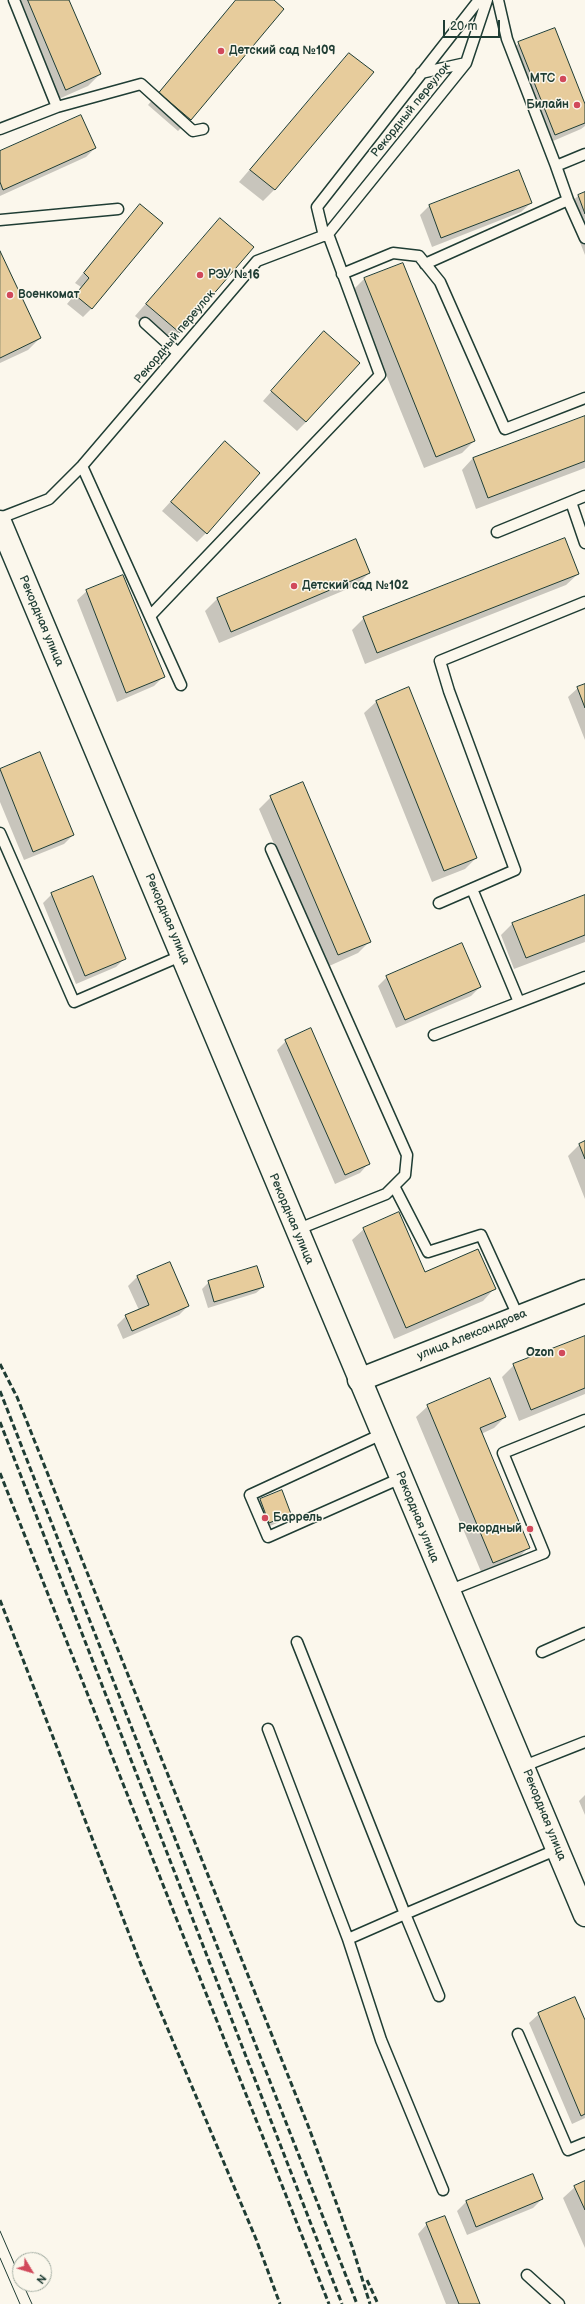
<!DOCTYPE html>
<meta charset="utf-8">
<style>
body{margin:0}
#map{position:relative;width:585px;height:2304px;overflow:hidden;background:#fbf7ec;font-family:"Balsamiq Sans",sans-serif}
canvas{display:block}
.north{position:absolute;left:12px;top:2252px;width:40px;height:40px;box-sizing:border-box;background:#fbf7ec;border:1px solid #a3ada2;border-radius:50%;rotate:128deg;font-size:11px;font-weight:700;line-height:16px;text-align:center;color:#1f3d34}
.north::after{content:'';display:block;margin:auto;width:14px;height:18px;background:#d1495b;clip-path:polygon(50% 0,100% 100%,50% 72%,0 100%)}
.scale{position:absolute;left:443px;top:20px;width:57px;height:18px;box-sizing:border-box;border:2px solid #1f3d34;border-top:0;padding-left:5px;font-size:12px;line-height:14px;white-space:nowrap;color:#1f3d34;-webkit-text-stroke:3px #fbf7ec;paint-order:stroke}
</style>
<div id="map">
<canvas width="585" height="2304"></canvas>
<div class="north">N</div>
<div class="scale">20 m</div>
</div>
<script>
const ctx = document.querySelector('canvas').getContext('2d');
ctx.lineJoin = 'round';
function fill(path, color) {
  ctx.fillStyle = color;
  ctx.fill(path, 'evenodd');
}
function strokePath(path, color, width, dash) {
  ctx.strokeStyle = color;
  ctx.lineWidth = width;
  ctx.lineCap = dash ? 'butt' : 'round';
  ctx.setLineDash(dash || []);
  ctx.stroke(path);
}
function drawText(font, color, halo, rows, align = 'center') {
  ctx.font = font + ' "Balsamiq Sans",sans-serif';
  ctx.lineWidth = 3;
  ctx.setLineDash([]);
  ctx.textBaseline = 'middle';
  ctx.strokeStyle = halo;
  ctx.fillStyle = color;
  for (const [text, x, y, turn = 0] of rows) {
    ctx.save();
    ctx.translate(x, y);
    ctx.rotate((+turn || 0) * Math.PI / 180);
    ctx.textAlign = isNaN(turn) ? turn : align;
    if (halo) ctx.strokeText(text, 0, 0);
    ctx.fillText(text, 0, 0);
    ctx.restore();
  }
}
fill(new Path2D(`
 M11 0H68L100 74 88 86 54 101Z
 M236 0H273L190 119 178 131 148 105Z
 M519 43 585 106V126L581 129 546 144 510 52Z
 M349 54 275 189 263 201 239 182Z
 M95 148 86 157 0 196V152Z
 M518 172 531 203 521 212 432 247 420 215 429 206Z
 M585 193V255L566 207 578 196Z
 M131 215 92 308 83 317 67 304 81 287 75 283Z
 M220 219 179 332 168 344 135 316Z
 M0 253 40 338 28 350 0 363Z
 M403 264 474 441 462 453 424 468 352 291 364 279Z
 M315 342 306 422 297 431 263 401Z
 M585 417V468L476 509 462 470 473 458Z
 M225 442 206 533 197 542 162 511Z
 M355 540 369 573 357 585 219 643 205 611 217 599Z
 M578 574 566 585 365 664 352 630 364 618Z
 M87 591 163 677 154 686 117 702 77 600Z
 M585 685V740L568 697 578 688Z
 M409 689 476 858 465 869 432 882 364 713 376 702Z
 M40 754 73 835 64 844 24 860 0 802V770Z
 M271 797 370 941 358 953 327 967 259 809Z
 M52 894 125 958 116 967 76 984 43 903Z
 M585 896V942L514 969 501 935 513 923Z
 M387 977 480 987 471 996 396 1028 378 986Z
 M286 1041 369 1163 360 1173 335 1184 277 1050Z
 M585 1142V1199L568 1156 579 1145Z
 M364 1229 425 1273 494 1289 483 1301 394 1339 352 1240Z
 M169 1263 188 1306 179 1315 123 1339 117 1325 126 1316 139 1310 128 1286 137 1277Z
 M209 1282 263 1287 256 1293 208 1308 202 1289Z
 M585 1337V1394L519 1421 502 1377 514 1365Z
 M428 1406 505 1417 494 1428 481 1434 529 1547 517 1559 482 1574 416 1417Z
 M281 1492 290 1514 284 1520 263 1529 254 1506 260 1500Z
 M585 1795V1815L579 1801Z
 M539 2014 585 2022V2118L572 2124 529 2023Z
 M585 2182V2248L563 2198 575 2187Z
 M542 2199 533 2208 467 2235 457 2211 466 2202Z
 M427 2224 479 2304H446L418 2234Z`), '#0003');
const building = new Path2D(`
 M28 0H69L101 74 66 90Z
 M236 0H274L284 9 191 120 159 93Z
 M555 28 585 104V123L555 135 518 42Z
 M349 53 374 72 275 190 250 170Z
 M81 115 96 148 3 190 0 182V151Z
 M519 170 532 203 441 238 429 205Z
 M585 192V214L578 195Z
 M140 204 163 223 92 309 75 295 89 278 84 273Z
 M220 218 254 247 180 333 146 304Z
 M0 251 41 338 0 358Z
 M403 263 475 441 436 457 364 278Z
 M324 331 360 363 306 422 271 391Z
 M585 416V461L488 498 473 458Z
 M225 441 260 473 207 534 171 502Z
 M565 538 579 574 377 653 363 617Z
 M356 539 370 573 231 632 217 598Z
 M123 575 165 677 126 693 86 590Z
 M585 684V708L577 687Z
 M409 687 477 858 444 871 376 701Z
 M40 752 74 835 33 852 0 769Z
 M303 782 371 942 338 955 270 796Z
 M93 876 126 959 85 976 51 893Z
 M585 895V935L526 958 512 923Z
 M462 943 481 987 405 1020 386 976Z
 M311 1028 370 1164 345 1175 285 1040Z
 M585 1141V1159L579 1144Z
 M399 1212 425 1272 478 1249 496 1289 406 1328 363 1228Z
 M170 1262 189 1306 132 1331 125 1315 149 1305 137 1276Z
 M257 1266 264 1287 214 1302 208 1281Z
 M585 1336V1388L531 1410 513 1364Z
 M490 1378 506 1417 480 1428 530 1548 493 1563 427 1405Z
 M282 1490 291 1514 269 1523 260 1499Z
 M575 1997 585 2020V2114L581 2116 538 2013Z
 M533 2174 543 2199 476 2227 466 2201Z
 M585 2181V2210L574 2186Z
 M445 2216 480 2304H459L426 2223Z`);
fill(building, '#e7cc9c');
strokePath(building, '#1f3d34', 1);
const service = new Path2D(`
 M498 0 507 39 556 166 585 154
 M421 73 466 63
 M57 107 141 84 193 131 203 129
 M0 129 57 107 14 0
 M556 166 568 200 585 238
 M0 220 118 209
 M324 236 317 207 479 0
 M425 264 568 200
 M342 274 393 253 419 256 440 282 505 429 585 398
 M145 323 178 353
 M82 466 181 685
 M571 502 585 543
 M0 518 49 499 82 466 257 261 328 234 466 63 487 0
 M497 532 585 496
 M150 616 380 375 328 234
 M0 833 74 1002 183 955
 M271 849 407 1155 405 1175 386 1194 296 1230
 M472 889 519 1002
 M439 903 515 870 449 691 440 661 585 602
 M434 1035 585 977
 M394 1186 428 1252 481 1235 518 1316
 M382 1434 250 1495 268 1537 401 1478
 M448 1591 544 1553 503 1453 585 1420
 M297 1642 405 1914 558 1849
 M542 1652 585 1633
 M268 1729 348 1939 405 1914 439 1996
 M524 1766 585 1742
 M348 1939 381 2040 443 2190
 M518 2034 568 2150 585 2143
 M527 2275 559 2304`);
const tertiary = new Path2D(`
 M359 1380 585 1291`);
const secondary = new Path2D(`
 M0 522 585 1915`);
strokePath(service, '#1f3d34', 13);
strokePath(tertiary, '#1f3d34', 25);
strokePath(secondary, '#1f3d34', 25);
strokePath(service, '#fbf7ec', 10);
strokePath(tertiary, '#fbf7ec', 22);
strokePath(secondary, '#fbf7ec', 22);
strokePath(new Path2D(`
 M0 2231 20 2277
 M0 2258 20 2304
 M23 2284 32 2304`), '#1f3d34', 1);
strokePath(new Path2D(`
 M0 1364 17 1397 309 2128 352 2246 370 2304
 M0 1391 357 2304
 M0 1422 342 2304
 M0 1473 329 2304
 M0 1600 143 1970 256 2239 280 2304
 M367 2280 378 2304`), '#1f3d34', 3, [6, 3]);
for (const [x, y, r, color] of [
 [221,51,4,"#d1495b"],
 [563,79,4,"#d1495b"],
 [577,105,4,"#d1495b"],
 [200,275,4,"#d1495b"],
 [10,295,4,"#d1495b"],
 [294,586,4,"#d1495b"],
 [562,1353,4,"#d1495b"],
 [265,1518,4,"#d1495b"],
 [530,1529,4,"#d1495b"]
]) {
  const dot = new Path2D();
  dot.arc(x, y, r, 0, 2 * Math.PI);
  ctx.fillStyle = color;
  ctx.fill(dot);
  strokePath(dot, '#fbf7ec', 1.5);
}
drawText('bold 12px', '#1f3d34', '#fbf7ec', [
 ["Детский сад №109",229,51],
 ["МТС",555,79,"right"],
 ["Билайн",569,105,"right"],
 ["РЭУ №16",208,275],
 ["Военкомат",18,295],
 ["Детский сад №102",302,586],
 ["Ozon",554,1353,"right"],
 ["Баррель",273,1518],
 ["Рекордный",522,1529,"right"]
], 'left');
drawText('12px', '#1f3d34', '#fbf7ec', [
 ["Рекордный переулок",411,110,-51],
 ["Рекордный переулок",175,337,-50],
 ["Рекордная улица",41,621,67],
 ["Рекордная улица",167,919,67],
 ["Рекордная улица",291,1219,67],
 ["улица Александрова",472,1335,-22],
 ["Рекордная улица",417,1517,68],
 ["Рекордная улица",544,1815,68]
]);
</script>
